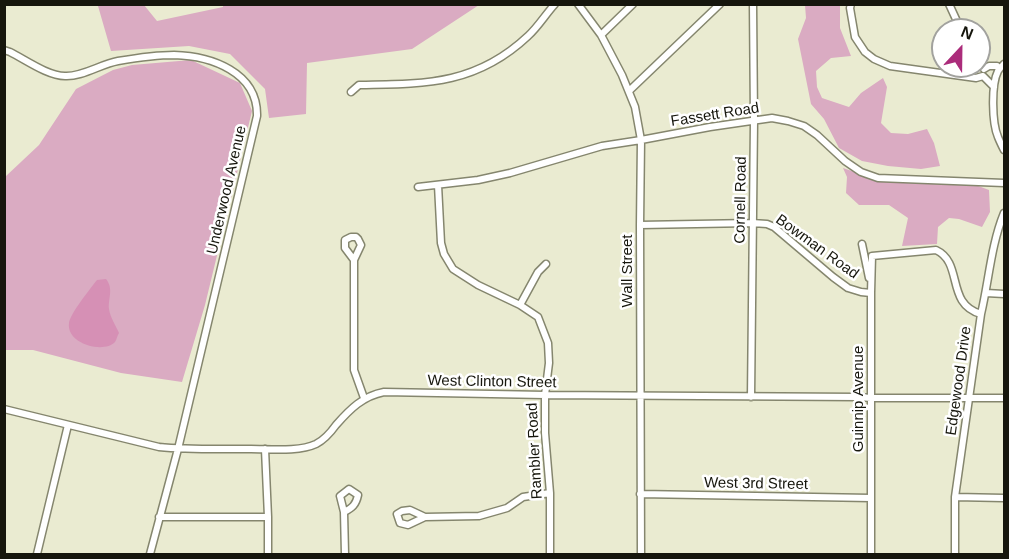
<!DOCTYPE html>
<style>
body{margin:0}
#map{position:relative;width:1009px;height:559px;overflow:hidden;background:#eaebd1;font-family:Arial,sans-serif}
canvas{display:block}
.frame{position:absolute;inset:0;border:6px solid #16160d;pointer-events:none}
.north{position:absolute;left:931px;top:18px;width:60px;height:60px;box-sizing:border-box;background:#fff;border:2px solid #a2a29e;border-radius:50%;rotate:22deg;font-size:16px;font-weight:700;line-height:24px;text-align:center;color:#16160d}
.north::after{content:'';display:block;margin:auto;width:21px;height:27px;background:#ab2c7b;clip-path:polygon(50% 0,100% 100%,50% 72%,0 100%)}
</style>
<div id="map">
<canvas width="1009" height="559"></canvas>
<div class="frame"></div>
<div class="north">N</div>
</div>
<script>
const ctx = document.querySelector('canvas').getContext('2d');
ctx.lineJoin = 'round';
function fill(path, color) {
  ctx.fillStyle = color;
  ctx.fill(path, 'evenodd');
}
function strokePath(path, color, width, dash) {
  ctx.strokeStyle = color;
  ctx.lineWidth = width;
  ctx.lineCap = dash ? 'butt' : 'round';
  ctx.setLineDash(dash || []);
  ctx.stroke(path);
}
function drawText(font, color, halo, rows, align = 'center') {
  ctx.font = font + ' Arial,sans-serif';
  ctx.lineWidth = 5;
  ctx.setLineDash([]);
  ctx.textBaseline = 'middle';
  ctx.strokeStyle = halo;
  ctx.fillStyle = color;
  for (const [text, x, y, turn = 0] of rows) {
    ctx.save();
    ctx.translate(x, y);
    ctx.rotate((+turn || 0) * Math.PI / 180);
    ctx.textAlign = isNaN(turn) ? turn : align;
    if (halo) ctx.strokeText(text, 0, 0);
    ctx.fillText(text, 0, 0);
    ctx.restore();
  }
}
fill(new Path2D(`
 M106 5H144L157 21 223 7V5H479L412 49 307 63 306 114 269 118 265 89 230 54 189 46 111 51 98 6Z
 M805 5H840V28L851 56 831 58 816 71 817 87 822 98 849 107 861 93 883 78 887 87 881 123 891 133 908 134 927 129 934 143 940 166 921 169 888 166 862 161 839 148 824 119 811 104 798 39 806 18Z
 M191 60 240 83 252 111 205 305 182 382 121 373 33 350H5V177L39 145 76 89 113 70 132 65Z
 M843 168 878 180 973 184 989 190 990 212 982 227 959 219 949 218 938 227 937 244 902 246 908 218 889 205H859L846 193 847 177Z`), '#daabc2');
fill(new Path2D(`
 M106 279C114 289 108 298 109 309 110 317 116 326 119 333 117 336 117 339 115 342 104 354 66 344 69 323 70 314 90 289 97 280Z`), '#d690b5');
const minor = new Path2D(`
 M578 4 601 35 622 75 635 107 641 140 640 225 641 554
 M851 4 850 8 855 37 865 52 874 59 890 66 976 78 983 76 994 87
 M949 4 961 30
 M601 35 633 4
 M4 50 10 52C26 60 48 76 65 76 82 77 101 64 118 61 136 58 155 55 174 55 211 56 258 72 257 116L178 449 150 554
 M979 60 984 69 989 66H997L999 69
 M1004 64C1002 66 1000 68 998 71 991 85 992 123 998 137 1000 142 1002 146 1004 150
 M629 91 720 4
 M351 92 359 85C425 84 476 85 528 36 538 27 545 15 555 4
 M438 185 441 243 444 254 453 269 478 285 520 305 538 317 548 343 549 363 545 395V433L550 493V554
 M418 187 478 180 510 173 602 146 641 140 710 127 772 118 788 121 804 126 817 135 845 161 861 172 878 178 1004 183
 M640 225 752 223 767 224 774 227 833 277 848 288 861 292 871 293 872 256 936 250C964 263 945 304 981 314
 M351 237H356L358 239 361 245 354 260 345 248V240Z
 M862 244 869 278
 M354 260V370L364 398
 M871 291V554
 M986 293 1004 294
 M520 305 538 272 546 264
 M751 397 754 121 753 4
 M4 409 159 447C189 450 221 449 251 449 270 449 299 452 316 444 324 440 331 432 336 425 350 409 363 396 384 392L545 395 859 397 871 398H1004
 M265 449 268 517V554
 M349 489 358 495C356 505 352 508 344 512L340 496Z
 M640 494 871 498
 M955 497 1004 498
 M410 510 425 517 408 525 400 523 397 514 402 511Z
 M344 512 345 554
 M159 517H268
 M425 517 479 516 507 508 523 497 550 493
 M37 554 68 425
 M955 554V497L981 314C989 280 991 245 1004 213`);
strokePath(minor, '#85866e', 9);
strokePath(minor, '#fff', 6);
drawText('15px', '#16160d', '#fff', [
 ["Fassett Road",715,115,-9],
 ["Underwood Avenue",227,190,-77],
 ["Cornell Road",741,200,-89],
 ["Bowman Road",817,247,36],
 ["Wall Street",628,271,-90],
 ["Edgewood Drive",959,381,-82],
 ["West Clinton Street",492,382,1],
 ["Guinnip Avenue",859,399,-90],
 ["Rambler Road",535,451,-93],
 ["West 3rd Street",756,484,1]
]);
</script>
